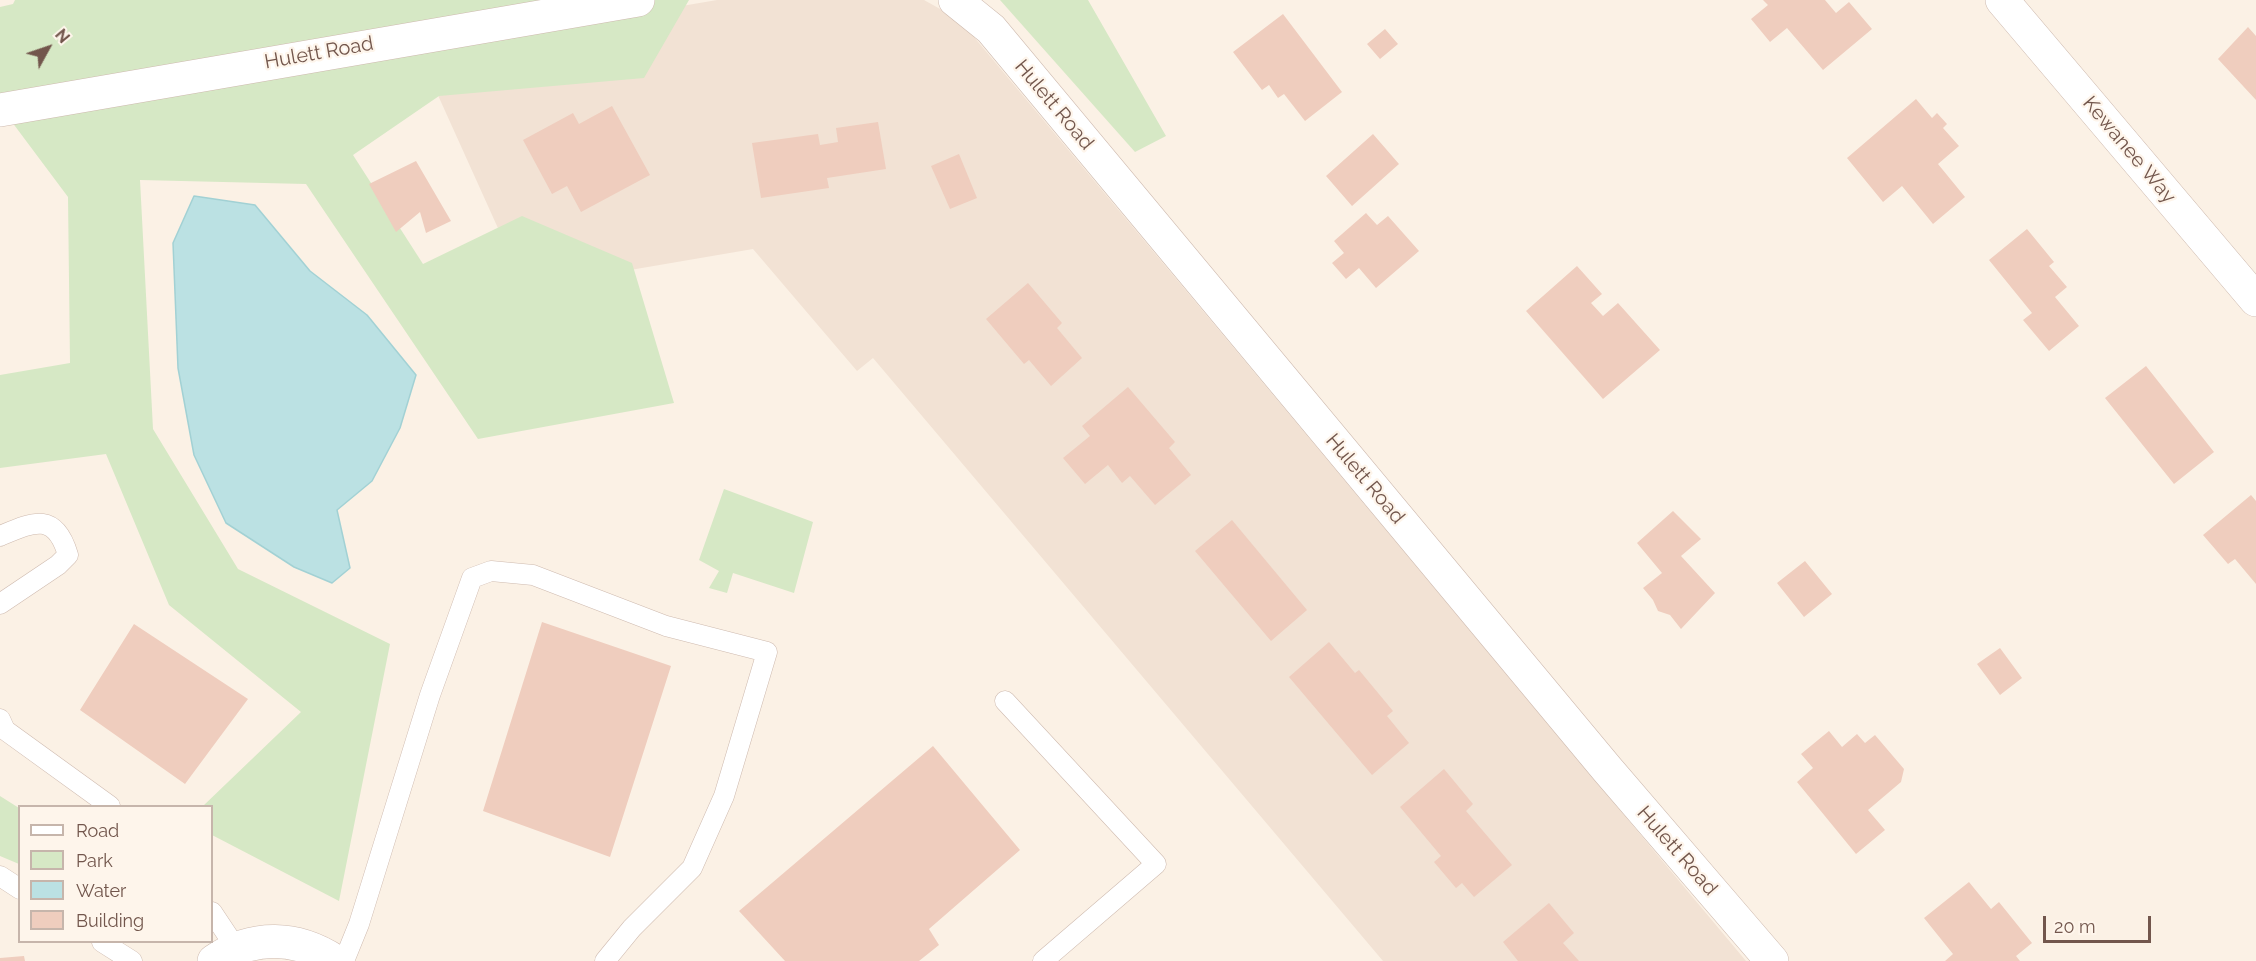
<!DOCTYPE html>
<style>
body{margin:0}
#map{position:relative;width:2256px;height:961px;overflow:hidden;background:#fbf1e5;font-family:Raleway,sans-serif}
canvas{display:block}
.legend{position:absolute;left:18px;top:805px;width:195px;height:138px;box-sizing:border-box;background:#fef5eb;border:2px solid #c6b5ab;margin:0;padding:8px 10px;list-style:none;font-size:18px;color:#72564c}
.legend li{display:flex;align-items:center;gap:12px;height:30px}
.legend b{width:30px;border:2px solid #c6b5ab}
.north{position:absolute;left:18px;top:18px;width:60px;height:60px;-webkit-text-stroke:4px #fef5eb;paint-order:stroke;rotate:50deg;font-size:16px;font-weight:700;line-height:24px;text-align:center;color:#72564c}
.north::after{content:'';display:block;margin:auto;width:21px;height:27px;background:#72564c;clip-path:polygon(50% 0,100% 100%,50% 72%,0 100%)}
.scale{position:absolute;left:2043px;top:916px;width:108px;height:27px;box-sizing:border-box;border:3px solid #72564c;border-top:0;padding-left:8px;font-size:18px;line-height:21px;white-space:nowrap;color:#72564c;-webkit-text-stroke:4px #fef5eb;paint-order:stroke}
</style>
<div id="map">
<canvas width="2256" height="961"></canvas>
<ul class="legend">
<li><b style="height:8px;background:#fff"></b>Road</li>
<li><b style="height:16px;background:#d6e8c5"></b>Park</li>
<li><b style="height:16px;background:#bbe1e3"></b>Water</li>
<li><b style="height:16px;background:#efcdbe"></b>Building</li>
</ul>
<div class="north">N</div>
<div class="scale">20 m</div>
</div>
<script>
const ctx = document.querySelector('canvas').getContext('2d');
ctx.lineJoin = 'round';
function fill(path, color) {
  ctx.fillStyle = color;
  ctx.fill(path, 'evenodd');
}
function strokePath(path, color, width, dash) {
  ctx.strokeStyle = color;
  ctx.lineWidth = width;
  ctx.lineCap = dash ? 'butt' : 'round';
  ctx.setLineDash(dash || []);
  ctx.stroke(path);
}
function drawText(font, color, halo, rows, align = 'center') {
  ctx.font = font + ' Raleway,sans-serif';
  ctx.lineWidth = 4.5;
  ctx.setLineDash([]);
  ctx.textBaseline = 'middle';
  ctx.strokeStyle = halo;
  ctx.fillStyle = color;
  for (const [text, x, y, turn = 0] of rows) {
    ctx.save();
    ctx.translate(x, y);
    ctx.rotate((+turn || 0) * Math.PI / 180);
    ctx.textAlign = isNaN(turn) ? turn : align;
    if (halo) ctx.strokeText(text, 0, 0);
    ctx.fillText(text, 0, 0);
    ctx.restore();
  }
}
fill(new Path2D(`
 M717 0H924L951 15 969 31 1746 961H1383L873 358 857 371 753 249 525 288 418 51Z`), '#f2e2d4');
fill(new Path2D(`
 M15 0H689L644 78 439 96 353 155 423 264 522 216 632 263 674 403 478 439 306 184 140 180 153 429 238 569 390 644 339 901 212 835V806H203L301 712 169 605 106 454 0 468V375L70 363 68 197 0 106V7L13 4Z
 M1000 0H1088L1166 136 1135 152Z
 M724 489 813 522 794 593 733 573 727 593 709 588 719 571 699 560Z
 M0 796 19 808V864L0 856Z`), '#d6e8c5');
const water = new Path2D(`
 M194 196 255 205 310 271 367 315 416 375 400 428 372 481 337 510 350 568 332 583 294 567 226 523 194 455 178 368 173 243Z`);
fill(water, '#bbe1e3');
strokePath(water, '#a2d1d4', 1.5);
fill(new Path2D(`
 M1763 0H1825L1836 13 1849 2 1872 29 1823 70 1787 28 1770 42 1751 19 1768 5Z
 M1283 14 1342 92 1305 121 1284 94 1278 98 1269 85 1262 90 1233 52Z
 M2248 27 2256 36V100L2218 59Z
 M1385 29 1398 44 1380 59 1367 44Z
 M1916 99 1932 118 1937 113 1947 124 1943 128 1959 146 1938 164 1965 197 1933 224 1902 186 1883 202 1847 158Z
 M612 106 650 175 581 212 567 186 552 194 523 140 573 113 579 124Z
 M878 122 886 169 827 178 829 188 761 198 752 143 818 134 820 145 838 142 836 128Z
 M1373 134 1399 164 1352 206 1326 176Z
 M959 154 977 198 950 209 931 166Z
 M416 161 451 221 426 233 420 212 396 232 369 184Z
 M1366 213 1377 225 1388 216 1419 251 1376 288 1359 268 1346 279 1332 263 1344 253 1334 241Z
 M2027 229 2054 262 2049 266 2067 287 2055 297 2079 326 2049 351 2023 320 2032 313 1989 260Z
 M1577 266 1602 294 1591 303 1603 316 1618 303 1660 350 1603 399 1526 311Z
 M1028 283 1062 323 1057 328 1082 358 1051 386 1029 360 1024 364 986 319Z
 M2146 366 2214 452 2174 484 2105 398Z
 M1128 387 1175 442 1169 448 1191 475 1155 505 1130 476 1122 483 1108 465 1085 484 1063 458 1090 436 1082 426Z
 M2251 495 2256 501V584L2235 559 2228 564 2203 535Z
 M1673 511 1701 539 1681 556 1715 593 1681 629 1670 615 1658 611 1653 600 1643 588 1662 573 1637 543Z
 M1232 520 1307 610 1271 641 1195 551Z
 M1805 561 1832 594 1804 617 1777 583Z
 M542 622 671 666 610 857 483 811Z
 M134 624 248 699 185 784 80 710Z
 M1329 642 1355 673 1359 670 1393 711 1387 716 1409 743 1372 775 1289 677Z
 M2000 648 2022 678 2000 695 1977 664Z
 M1829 731 1842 747 1857 734 1865 743 1875 735 1904 769 1901 782 1868 810 1885 830 1856 854 1797 782 1813 768 1801 754Z
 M933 746 1020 850 929 929 939 945 919 961H785L739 911Z
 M1444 769 1473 804 1466 811 1512 865 1474 897 1462 883 1456 888 1434 862 1441 856 1400 807Z
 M1969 882 1991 909 1999 902 2032 943 2016 956 2020 961H1945L1953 954 1924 918Z
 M1549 903 1574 933 1563 943 1579 961H1518L1503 942Z
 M24 956 25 961H0V958Z`), '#efcdbe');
const lane = new Path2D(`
 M0 536C33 522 55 511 68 555L58 565 0 604
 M1005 701 1156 864 1043 961
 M0 719 5 730 110 806
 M0 876 20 889
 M212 912 236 948
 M102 942 132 961
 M344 961 359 924 430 695 472 578 491 571 533 575 666 626 767 652 724 796 692 868 632 928 605 961`);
const street = new Path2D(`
 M955 0 991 29 1607 769 1772 961
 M2002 0 2256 300
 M0 110 638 0
 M214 961C253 934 297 936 335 961`);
strokePath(lane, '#cebaaf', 21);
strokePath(street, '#cebaaf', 34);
strokePath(lane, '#fff', 20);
strokePath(street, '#fff', 33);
drawText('20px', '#72564c', '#fef5eb', [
 ["Hulett Road",319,53,-10],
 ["Hulett Road",1054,105,50],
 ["Kewanee Way",2129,150,50],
 ["Hulett Road",1365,479,50],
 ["Hulett Road",1677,851,49]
]);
</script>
